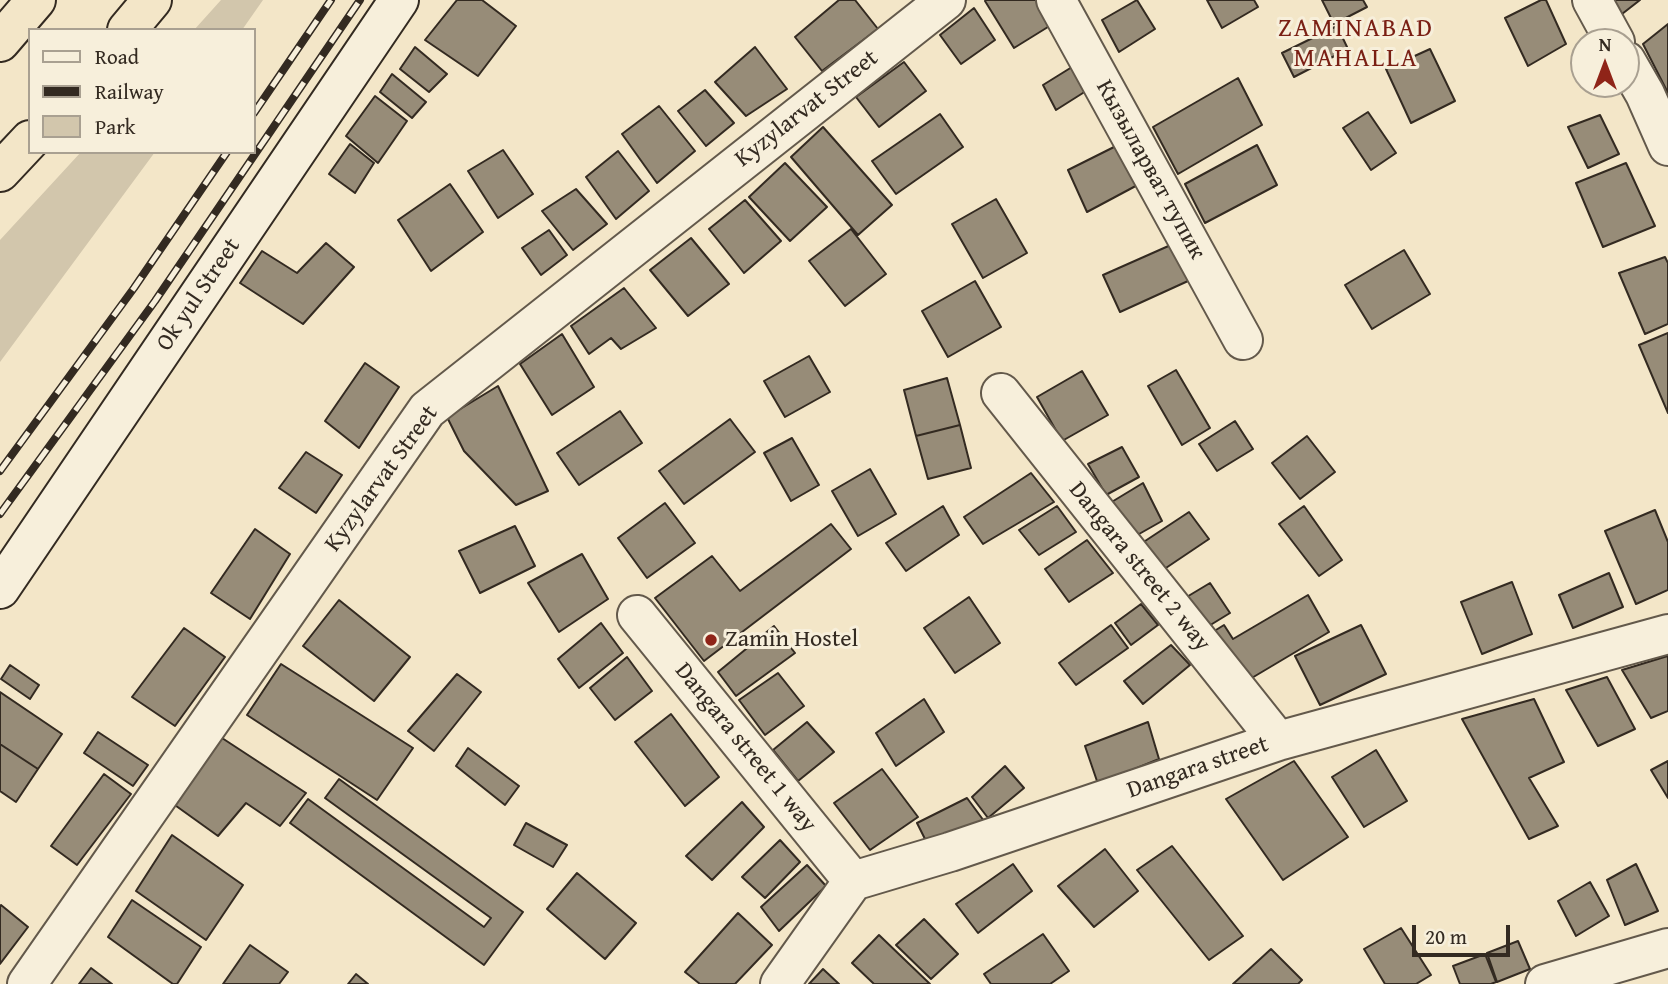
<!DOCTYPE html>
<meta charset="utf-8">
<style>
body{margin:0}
#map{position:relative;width:1668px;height:984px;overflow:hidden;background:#f3e6c8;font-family:"Gentium Book Plus",serif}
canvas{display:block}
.legend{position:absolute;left:28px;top:28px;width:228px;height:126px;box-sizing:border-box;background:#f7efdb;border:2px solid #a9a091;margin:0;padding:9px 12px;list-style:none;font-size:21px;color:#332a21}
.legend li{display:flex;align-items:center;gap:14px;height:35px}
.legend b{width:35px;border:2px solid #a9a091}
.north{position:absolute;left:1570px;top:28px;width:70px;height:70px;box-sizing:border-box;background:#f7efdb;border:2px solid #a9a091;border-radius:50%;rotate:0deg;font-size:19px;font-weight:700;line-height:28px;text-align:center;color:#332a21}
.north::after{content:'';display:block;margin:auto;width:24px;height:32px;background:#8f2418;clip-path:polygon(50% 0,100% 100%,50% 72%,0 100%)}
.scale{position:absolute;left:1412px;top:925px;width:98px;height:32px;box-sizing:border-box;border:4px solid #332a21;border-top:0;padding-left:9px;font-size:21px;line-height:24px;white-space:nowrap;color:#332a21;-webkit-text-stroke:5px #f7efdb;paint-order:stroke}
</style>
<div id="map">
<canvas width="1668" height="984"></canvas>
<ul class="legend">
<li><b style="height:9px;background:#f7efdb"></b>Road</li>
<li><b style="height:9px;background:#332a21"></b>Railway</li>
<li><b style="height:19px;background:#d2c6ac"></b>Park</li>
</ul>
<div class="north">N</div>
<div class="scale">20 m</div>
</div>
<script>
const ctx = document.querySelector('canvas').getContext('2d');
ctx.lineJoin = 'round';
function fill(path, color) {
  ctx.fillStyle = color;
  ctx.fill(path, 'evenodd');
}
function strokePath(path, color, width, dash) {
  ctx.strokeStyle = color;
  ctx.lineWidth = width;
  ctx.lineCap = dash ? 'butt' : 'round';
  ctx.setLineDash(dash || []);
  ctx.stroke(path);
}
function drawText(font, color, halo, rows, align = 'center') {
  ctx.font = font + ' "Gentium Book Plus",serif';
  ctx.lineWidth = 6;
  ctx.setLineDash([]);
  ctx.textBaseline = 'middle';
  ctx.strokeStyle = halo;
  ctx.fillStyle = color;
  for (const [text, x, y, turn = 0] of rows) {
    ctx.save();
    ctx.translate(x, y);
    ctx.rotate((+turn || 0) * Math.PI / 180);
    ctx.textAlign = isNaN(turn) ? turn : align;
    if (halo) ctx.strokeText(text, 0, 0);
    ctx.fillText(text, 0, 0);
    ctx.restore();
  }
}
fill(new Path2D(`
 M221 0H263L242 30H194Z
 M81 152H155L0 362V240Z`), '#d2c6ac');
const building = new Path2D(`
 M457 0H482L516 26 478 76 425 40Z
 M839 0H855L878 29 822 71 795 37Z
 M986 0H1043L1056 22 1014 48 985 1Z
 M1137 0 1155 29 1119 52 1102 20Z
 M1207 0H1254L1258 7 1222 28Z
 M1322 0H1363L1367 7 1334 24Z
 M1541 0H1546L1566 44 1528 66 1505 18Z
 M1610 0H1640L1622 14Z
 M974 8 995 40 961 64 940 35Z
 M1668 24V93L1643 44Z
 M1337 26 1348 49 1294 77 1282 53Z
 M415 47 447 74 429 92 400 69Z
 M755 47 787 89 746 116 715 82Z
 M1430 49 1455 101 1411 123 1386 69Z
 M904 62 926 91 879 127 856 97Z
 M1080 62 1094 86 1056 110 1043 85Z
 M392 74 426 102 412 118 380 92Z
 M1238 78 1262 125 1178 174 1153 127Z
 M705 90 734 123 706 146 678 111Z
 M375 96 407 121 378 163 346 136Z
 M659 106 695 151 657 183 622 134Z
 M1368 112 1396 153 1371 170 1343 128Z
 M940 114 963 147 896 194 872 161Z
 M1600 115 1619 154 1588 168 1568 127Z
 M823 127 892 205 858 235 791 157Z
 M1124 142 1145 181 1087 212 1068 170Z
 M350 144 374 163 355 193 329 174Z
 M1257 145 1277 185 1205 223 1185 184Z
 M503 150 533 194 498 218 468 171Z
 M618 151 649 191 616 219 586 177Z
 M785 163 827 207 790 241 749 197Z
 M1626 163 1655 226 1603 247 1576 183Z
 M450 184 483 232 431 271 398 220Z
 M576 189 607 224 573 250 542 211Z
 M996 199 1027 253 983 278 952 224Z
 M745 200 781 241 744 273 709 229Z
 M851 229 886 274 845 306 809 261Z
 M549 230 567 255 541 275 522 248Z
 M691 238 729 284 688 316 650 270Z
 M1182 240 1199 276 1120 312 1103 275Z
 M326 243 354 267 303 324 240 283 262 251 297 273Z
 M1404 250 1430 294 1372 329 1345 285Z
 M1665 257 1668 263V324L1645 334 1619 273Z
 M975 281 1001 327 948 357 922 311Z
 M624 288 656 328 621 349 611 338 589 354 571 326Z
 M1668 333V413L1639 345Z
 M562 334 594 387 552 415 520 364Z
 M809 356 830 392 785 417 764 381Z
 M365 363 399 387 359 448 325 421Z
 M1176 370 1210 428 1182 445 1148 386Z
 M1082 371 1108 415 1062 441 1037 397Z
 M947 378 960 425 916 436 904 390Z
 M498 386 548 491 516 505 464 451 447 417Z
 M620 411 642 443 579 485 557 453Z
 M730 419 755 452 684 504 659 471Z
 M1235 421 1253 449 1217 471 1199 444Z
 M960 425 971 468 928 479 916 436Z
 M1307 436 1335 472 1300 499 1272 463Z
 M792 438 819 485 791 501 764 453Z
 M1122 447 1139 477 1106 495 1088 464Z
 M306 452 342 475 316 513 279 488Z
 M870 469 896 514 858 536 832 491Z
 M1031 473 1054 502 983 544 964 517Z
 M1143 483 1162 521 1132 538 1110 503Z
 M665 503 695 543 647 578 618 538Z
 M943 506 959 535 906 571 886 543Z
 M1057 506 1076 532 1039 555 1019 530Z
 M1304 506 1342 560 1319 576 1279 524Z
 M1655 510 1668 542V590L1636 604 1605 531Z
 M1189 512 1209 539 1154 576 1136 547Z
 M831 524 851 549 704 661 655 598 712 556 740 591Z
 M515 526 535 566 480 593 459 551Z
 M255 529 290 554 250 619 211 593Z
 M1087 540 1113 573 1069 602 1045 569Z
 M582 554 608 599 559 632 528 583Z
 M1609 573 1623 607 1573 628 1559 595Z
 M1512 582 1532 634 1482 654 1461 602Z
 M1210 583 1230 613 1199 632 1180 601Z
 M1308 595 1329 632 1240 685 1203 638 1224 625 1233 639Z
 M969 597 1000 643 955 673 924 628Z
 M339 600 410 657 374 701 303 646Z
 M1141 604 1158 625 1131 645 1115 623Z
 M601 623 623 653 579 688 558 659Z
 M1111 625 1128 648 1076 685 1059 663Z
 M1361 625 1386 674 1320 705 1295 656Z
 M774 626 795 653 736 696 718 672Z
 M184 628 225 657 175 726 132 697Z
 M1171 645 1190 665 1143 704 1124 681Z
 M1668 656V711L1651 718 1622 670Z
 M627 657 652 691 615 720 590 688Z
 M281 664 413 748 377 800 247 715Z
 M10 665 39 685 30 699 1 679Z
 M778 673 804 706 765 735 739 700Z
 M457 674 481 692 434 751 408 731Z
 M1607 677 1635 729 1598 746 1566 690Z
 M0 692 62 734 38 769 0 744Z
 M924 699 944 732 896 766 876 733Z
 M1534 699 1564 762 1529 778 1558 826 1529 839 1462 719Z
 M671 714 719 777 685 806 635 742Z
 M807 722 834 752 798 781 773 750Z
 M1148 722 1159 759 1098 784 1085 746Z
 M98 732 148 765 133 786 84 753Z
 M222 738 306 793 280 826 246 803 218 836 172 803Z
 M0 744 38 769 16 802 0 791Z
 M468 748 519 786 505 805 456 766Z
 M1376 750 1407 801 1364 827 1332 777Z
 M1294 761 1348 837 1283 880 1226 799Z
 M1668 761V798L1651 770Z
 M1005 766 1024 788 988 818 972 797Z
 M882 769 918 817 870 850 834 803Z
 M104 774 131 794 77 865 51 846Z
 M339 779 523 912 484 965 290 823 308 799 484 927 491 918 325 798Z
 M967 798 984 821 929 847 917 823Z
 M742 802 764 827 712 880 686 856Z
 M526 823 567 845 553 867 514 845Z
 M172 835 243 885 206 940 136 891Z
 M780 840 800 862 765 898 742 877Z
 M1172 846 1243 936 1209 960 1137 870Z
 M1105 849 1138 891 1094 927 1058 886Z
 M1013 864 1032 891 978 933 956 904Z
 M1636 864 1658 911 1625 925 1607 880Z
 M807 865 826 886 779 931 761 907Z
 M577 873 636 923 605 959 547 909Z
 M1590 882 1609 916 1576 936 1558 901Z
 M132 900 201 947 177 984H173L108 937Z
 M1 905 28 927 0 964V907Z
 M738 913 772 945 735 984H700L685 972Z
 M924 919 958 954 931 979 896 945Z
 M1401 928 1431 975 1416 984H1385L1364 949Z
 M1043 934 1069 971 1050 984H991L984 974Z
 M879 935 930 984H874L852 963Z
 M1518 941 1530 969 1497 982 1487 953Z
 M250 945 288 972 279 984H223Z
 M1271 949 1302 980 1298 984H1233Z
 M1485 954 1496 982 1491 984H1460L1453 966Z
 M91 968 112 984H79Z
 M823 969 839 984H809Z
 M356 974 368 984H348Z`);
fill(building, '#978c78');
strokePath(building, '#332a21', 2);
const street = new Path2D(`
 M1056 0 1243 340
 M1592 0 1615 42
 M1626 61 1645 94 1668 146
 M1001 393 1278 741
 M637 615 853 881
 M27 984 427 410 946 0
 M780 984 853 881 950 852 1278 741 1668 634
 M1545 984 1668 948`);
const secondary = new Path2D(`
 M0 589 399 0`);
const highway = new Path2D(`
 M127 30 152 0
 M0 42 36 0
 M0 172 30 140`);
strokePath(street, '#63594b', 42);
strokePath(secondary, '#332a21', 42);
strokePath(highway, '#332a21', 42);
strokePath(street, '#f7efdb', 38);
strokePath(secondary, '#f7efdb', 38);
strokePath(highway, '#f3e6c8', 38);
const rail = new Path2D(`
 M254 113 331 0
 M0 471 134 288 227 152
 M0 514 155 301 360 0`);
strokePath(rail, '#332a21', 8);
strokePath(rail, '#f7efdb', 5, [16]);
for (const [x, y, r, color] of [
 [711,640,7,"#8f2418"]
]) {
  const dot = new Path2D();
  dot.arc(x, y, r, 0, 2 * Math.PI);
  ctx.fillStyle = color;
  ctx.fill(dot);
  strokePath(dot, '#f7efdb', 2.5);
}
drawText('24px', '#332a21', '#f7efdb', [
 ["Kyzylarvat Street",807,109,-38],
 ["Кызыларват тупик",1150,170,61],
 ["Ok yul Street",199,295,-56],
 ["Kyzylarvat Street",382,479,-54],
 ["Dangara street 2 way",1139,567,51],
 ["Dangara street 1 way",745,748,51],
 ["Dangara street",1198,768,-19]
]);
drawText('24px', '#332a21', '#f7efdb', [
 ["Zamin Hostel",725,640]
], 'left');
ctx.letterSpacing = '2px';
drawText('26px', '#7a1f14', '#f7efdb', [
 ["ZAMINABAD",1356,29],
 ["MAHALLA",1356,59]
]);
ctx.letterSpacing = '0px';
</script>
